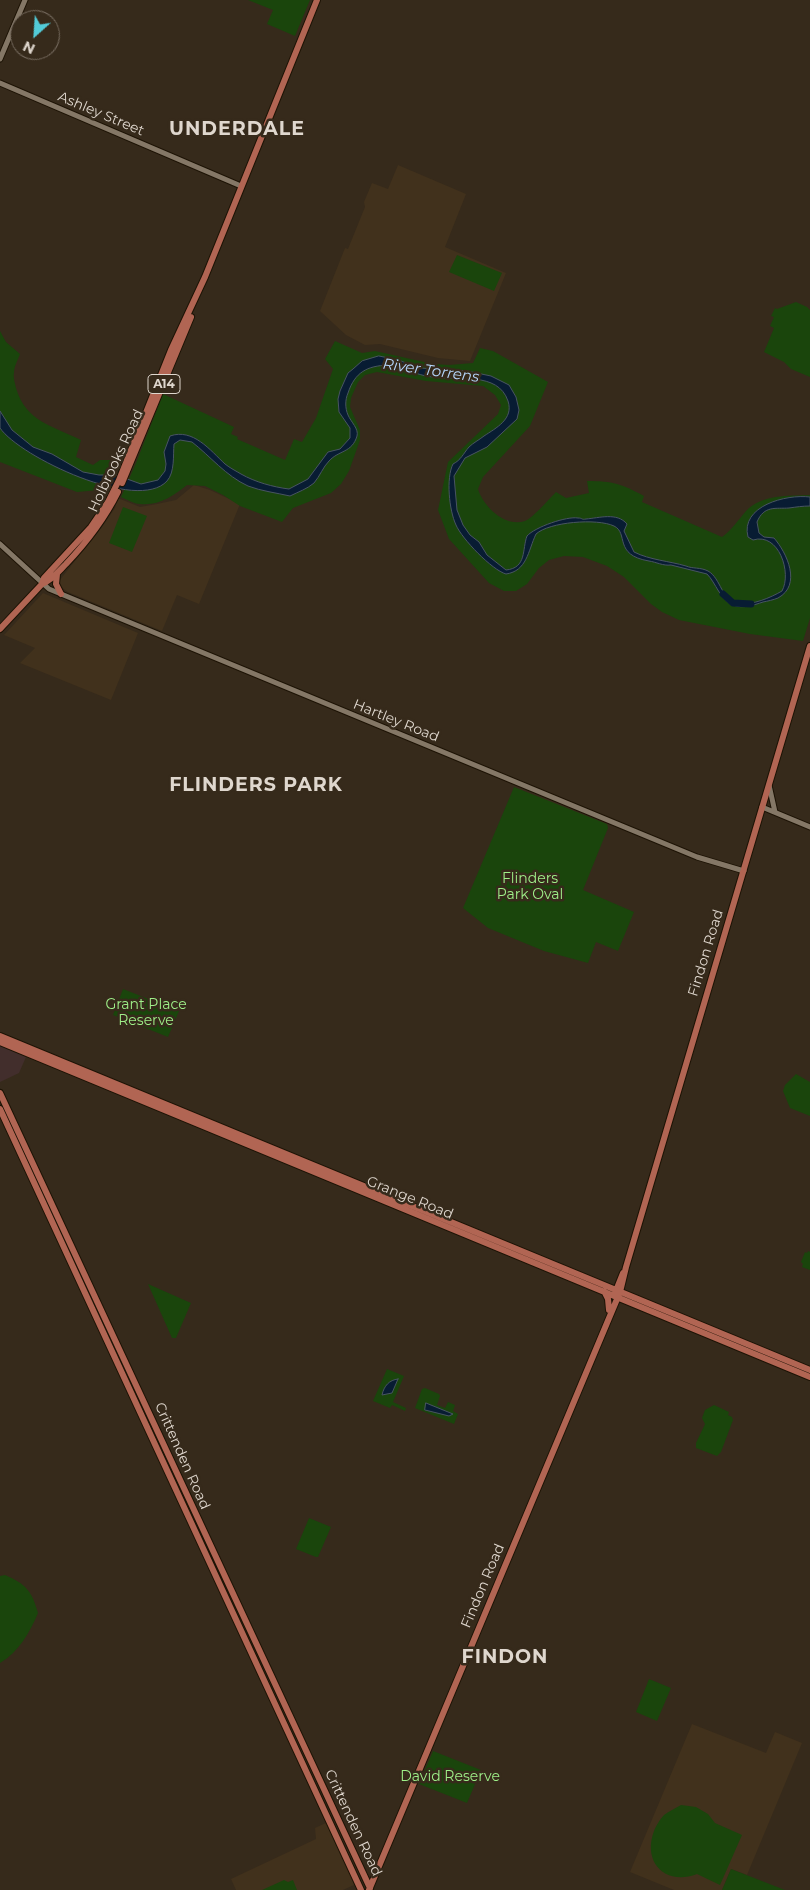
<!DOCTYPE html>
<style>
body{margin:0}
#map{position:relative;width:810px;height:1890px;overflow:hidden;background:#362a1b;font-family:Montserrat,sans-serif}
canvas{display:block}
.north{position:absolute;left:10px;top:10px;width:50px;height:50px;box-sizing:border-box;background:#362a1b;border:1px solid #7a6f63;border-radius:50%;rotate:206deg;font-size:14px;font-weight:700;line-height:20px;text-align:center;color:#dfd7ce}
.north::after{content:'';display:block;margin:auto;width:18px;height:22px;background:#52cbd8;clip-path:polygon(50% 0,100% 100%,50% 72%,0 100%)}
</style>
<div id="map">
<canvas width="810" height="1890"></canvas>
<div class="north">N</div>
</div>
<script>
const ctx = document.querySelector('canvas').getContext('2d');
ctx.lineJoin = 'round';
function fill(path, color) {
  ctx.fillStyle = color;
  ctx.fill(path, 'evenodd');
}
function strokePath(path, color, width, dash) {
  ctx.strokeStyle = color;
  ctx.lineWidth = width;
  ctx.lineCap = dash ? 'butt' : 'round';
  ctx.setLineDash(dash || []);
  ctx.stroke(path);
}
function drawText(font, color, halo, rows, align = 'center') {
  ctx.font = font + ' Montserrat,sans-serif';
  ctx.lineWidth = 5;
  ctx.setLineDash([]);
  ctx.textBaseline = 'middle';
  ctx.strokeStyle = halo;
  ctx.fillStyle = color;
  for (const [text, x, y, turn = 0] of rows) {
    ctx.save();
    ctx.translate(x, y);
    ctx.rotate((+turn || 0) * Math.PI / 180);
    ctx.textAlign = isNaN(turn) ? turn : align;
    if (halo) ctx.strokeText(text, 0, 0);
    ctx.fillText(text, 0, 0);
    ctx.restore();
  }
}
fill(new Path2D(`
 M0 1046 26 1057 19 1073 0 1082Z`), '#422e2c');
fill(new Path2D(`
 M398 165 466 194 445 247 506 273 470 361 438 358 380 344 365 345 346 335 320 311 345 248 348 249 365 207 364 202 372 183 388 189Z
 M194 485 210 490 240 504 199 604 177 595 162 631 68 592 61 587 59 581 102 527 115 508 118 498 140 507 157 504 176 500Z
 M43 593 138 633 111 700 20 663 35 648 4 635Z
 M692 1724 766 1753 775 1732 802 1743 747 1875 731 1869 722 1890H674L630 1872Z
 M328 1822 356 1884 343 1890H236L231 1879 316 1839 315 1828Z`), '#41311c');
fill(new Path2D(`
 M248 0H310L295 36 267 24 273 10Z
 M457 255 502 273 494 291 449 272Z
 M796 302 807 307 810 310V377L791 369 784 362 764 352 774 328 770 326 774 317 771 316 775 308 777 309Z
 M0 331 6 342 20 354C18 360 14 366 14 373 13 377 15 383 16 388 26 422 53 426 81 440L76 457 93 465 100 460H110C116 471 117 478 110 489L77 492 0 462Z
 M335 341 362 353 375 351 433 364 449 365 473 363 480 348 493 351 548 382 530 426 483 477 478 489C483 506 505 528 525 521 533 518 549 499 556 492L566 498 589 493 587 481C613 481 622 484 644 496L642 502 722 537C732 530 738 520 746 511 762 494 789 496 810 495V618L803 641 750 634 679 620 662 612 651 604 624 577 607 566 583 557 564 556 549 560 539 568 527 584 516 591H504L489 583 449 539 438 510 448 462 498 414 501 405 495 395 483 386 426 381 377 372 365 375 358 382 351 398 350 407 360 430V440L349 471 341 484 331 493 293 508 282 522 240 506 223 495 205 486 187 485C173 496 159 506 140 504 134 504 126 499 121 497L136 463 163 394 234 427 231 434 238 437 237 439 285 460 294 439 302 442 316 418 333 369 325 359Z
 M123 507 147 516 132 552 109 543Z
 M514 787 607 824 608 828 583 890 634 912 618 951 596 942 588 963 544 951 488 928 463 908Z
 M123 989 179 1011 168 1037 113 1015Z
 M796 1074 810 1082V1116L790 1108 783 1091 785 1085Z
 M808 1251 810 1252V1270L802 1267 803 1264 801 1262 805 1252 807 1253Z
 M148 1284 191 1303 176 1338H172Z
 M387 1369 404 1376 393 1402 406 1408 405 1411 392 1405 390 1408 373 1401Z
 M425 1388 439 1394 440 1396 437 1405 445 1408 448 1402 455 1405 453 1411 458 1414 454 1424 415 1408 422 1389Z
 M714 1405 729 1412 728 1415 732 1417 733 1420 721 1452 717 1456 696 1448V1443L705 1424 702 1418 705 1410Z
 M309 1518 331 1527 318 1557H316L296 1549Z
 M5 1575C26 1584 32 1591 38 1613 30 1632 19 1652 0 1663V1576Z
 M649 1679 671 1688 657 1721 636 1712Z
 M433 1751 481 1770 467 1803 419 1784Z
 M681 1805 696 1807 708 1814 715 1823 742 1835 720 1885 697 1874C666 1886 642 1863 654 1831 656 1826 660 1819 664 1815 669 1811 676 1808 681 1805Z
 M731 1869 785 1890H722Z
 M284 1880 288 1882 293 1880 297 1890H262Z`), '#1a450c');
const water = new Path2D(`
 M379 356 398 360 420 368 467 371 491 376 509 385 516 397 519 410 517 419 487 447 465 458 454 476 457 510 463 525 470 535 479 542 487 555 506 570C527 568 522 549 527 536 535 527 567 516 578 518 583 518 581 520 586 519 599 518 617 512 627 524L624 531 634 552C650 560 669 561 686 566 693 569 700 567 708 571 721 578 722 602 738 604 753 605 770 598 782 591 792 573 779 532 753 540L748 537C740 506 786 494 810 497V506C803 506 796 507 789 508 776 509 764 505 757 522L759 533 764 537 774 538C787 553 802 585 778 598 773 600 768 601 763 602 754 605 743 609 733 605 720 600 716 583 707 574L671 565C663 566 656 562 649 561 613 555 629 533 614 526 597 518 549 522 536 534 528 551 527 571 506 574 492 570 462 539 456 525 449 510 446 478 453 464 461 460 463 454 469 447 473 443 479 440 484 436 496 428 514 419 508 401 498 371 457 381 433 377 421 376 411 371 400 368 396 367 392 367 388 365 367 366 355 372 348 393 345 400 345 408 348 415 351 422 359 429 357 436 352 453 339 450 329 461 323 467 320 476 314 483 307 489 298 492 290 496 277 493 261 491 248 486 226 476 210 456 192 442L180 440 174 444C173 455 175 472 167 481 138 513 20 457 0 428V411L12 430 33 447 52 454 83 472 99 475H116L141 484 158 480 165 471 166 464 164 452 170 436C193 428 210 450 225 464 230 468 236 471 241 474 255 482 273 487 289 489L308 479 328 452 340 449 350 438V428L339 412 338 399 340 391 348 373 353 369 362 361Z
 M398 1379 392 1393 382 1395C384 1386 389 1380 398 1379Z
 M426 1403 453 1414 449 1416 425 1410Z`);
fill(water, '#081c33');
strokePath(water, '#485462', 1);
strokePath(new Path2D(`
 M723 594 733 603 751 604`), '#081c33', 7);
const minor = new Path2D(`
 M0 59 25 0
 M0 83 241 186
 M0 544 49 589 697 857 744 871
 M769 785 775 812
 M762 807 810 827`);
const major = new Path2D(`
 M122 483 191 317
 M57 574 56 584 61 594
 M42 584 44 578 91 527 108 502 119 480 171 350 205 277 317 0
 M0 629 42 584C52 580 58 572 66 564 87 542 104 520 118 492
 M0 1036 810 1370
 M0 1042 810 1377
 M0 1093 370 1888
 M0 1109 361 1890
 M604 1291 608 1299 609 1310
 M615 1293 623 1273
 M369 1890 620 1292 626 1267 810 646`);
strokePath(minor, '#1d1305', 7);
strokePath(major, '#1d1305', 8);
strokePath(minor, '#847766', 5);
strokePath(major, '#b16553', 6);
for (const [x, y, w] of [
 [164,384,32]
]) {
  const box = new Path2D();
  box.roundRect(x - w / 2, y - 9.5, w, 19, 4);
  ctx.fillStyle = '#362a1b';
  ctx.fill(box);
  strokePath(box, '#dfd7ce', 1);
}
drawText('bold 12px', '#dfd7ce', null, [
 ["A14",164,384]
]);
drawText('14px', '#dfd7ce', '#362a1b', [
 ["Ashley Street",101,114,23],
 ["Holbrooks Road",116,461,-65],
 ["Hartley Road",396,721,22],
 ["Findon Road",706,953,-73],
 ["Grange Road",410,1198,22],
 ["Crittenden Road",182,1456,66],
 ["Findon Road",483,1586,-67],
 ["Crittenden Road",353,1823,65]
]);
drawText('14px', '#9ff089', '#362a1b', [
 ["Flinders",530,879],
 ["Park Oval",530,895],
 ["Grant Place",146,1005],
 ["Reserve",146,1021],
 ["David Reserve",450,1777]
]);
drawText('italic 15px', '#b5d6fb', '#362a1b', [
 ["River Torrens",431,371,8]
]);
ctx.letterSpacing = '1px';
drawText('bold 19px', '#dfd7ce', '#362a1b', [
 ["UNDERDALE",237,129],
 ["FLINDERS PARK",256,785],
 ["FINDON",505,1657]
]);
ctx.letterSpacing = '0px';
</script>
